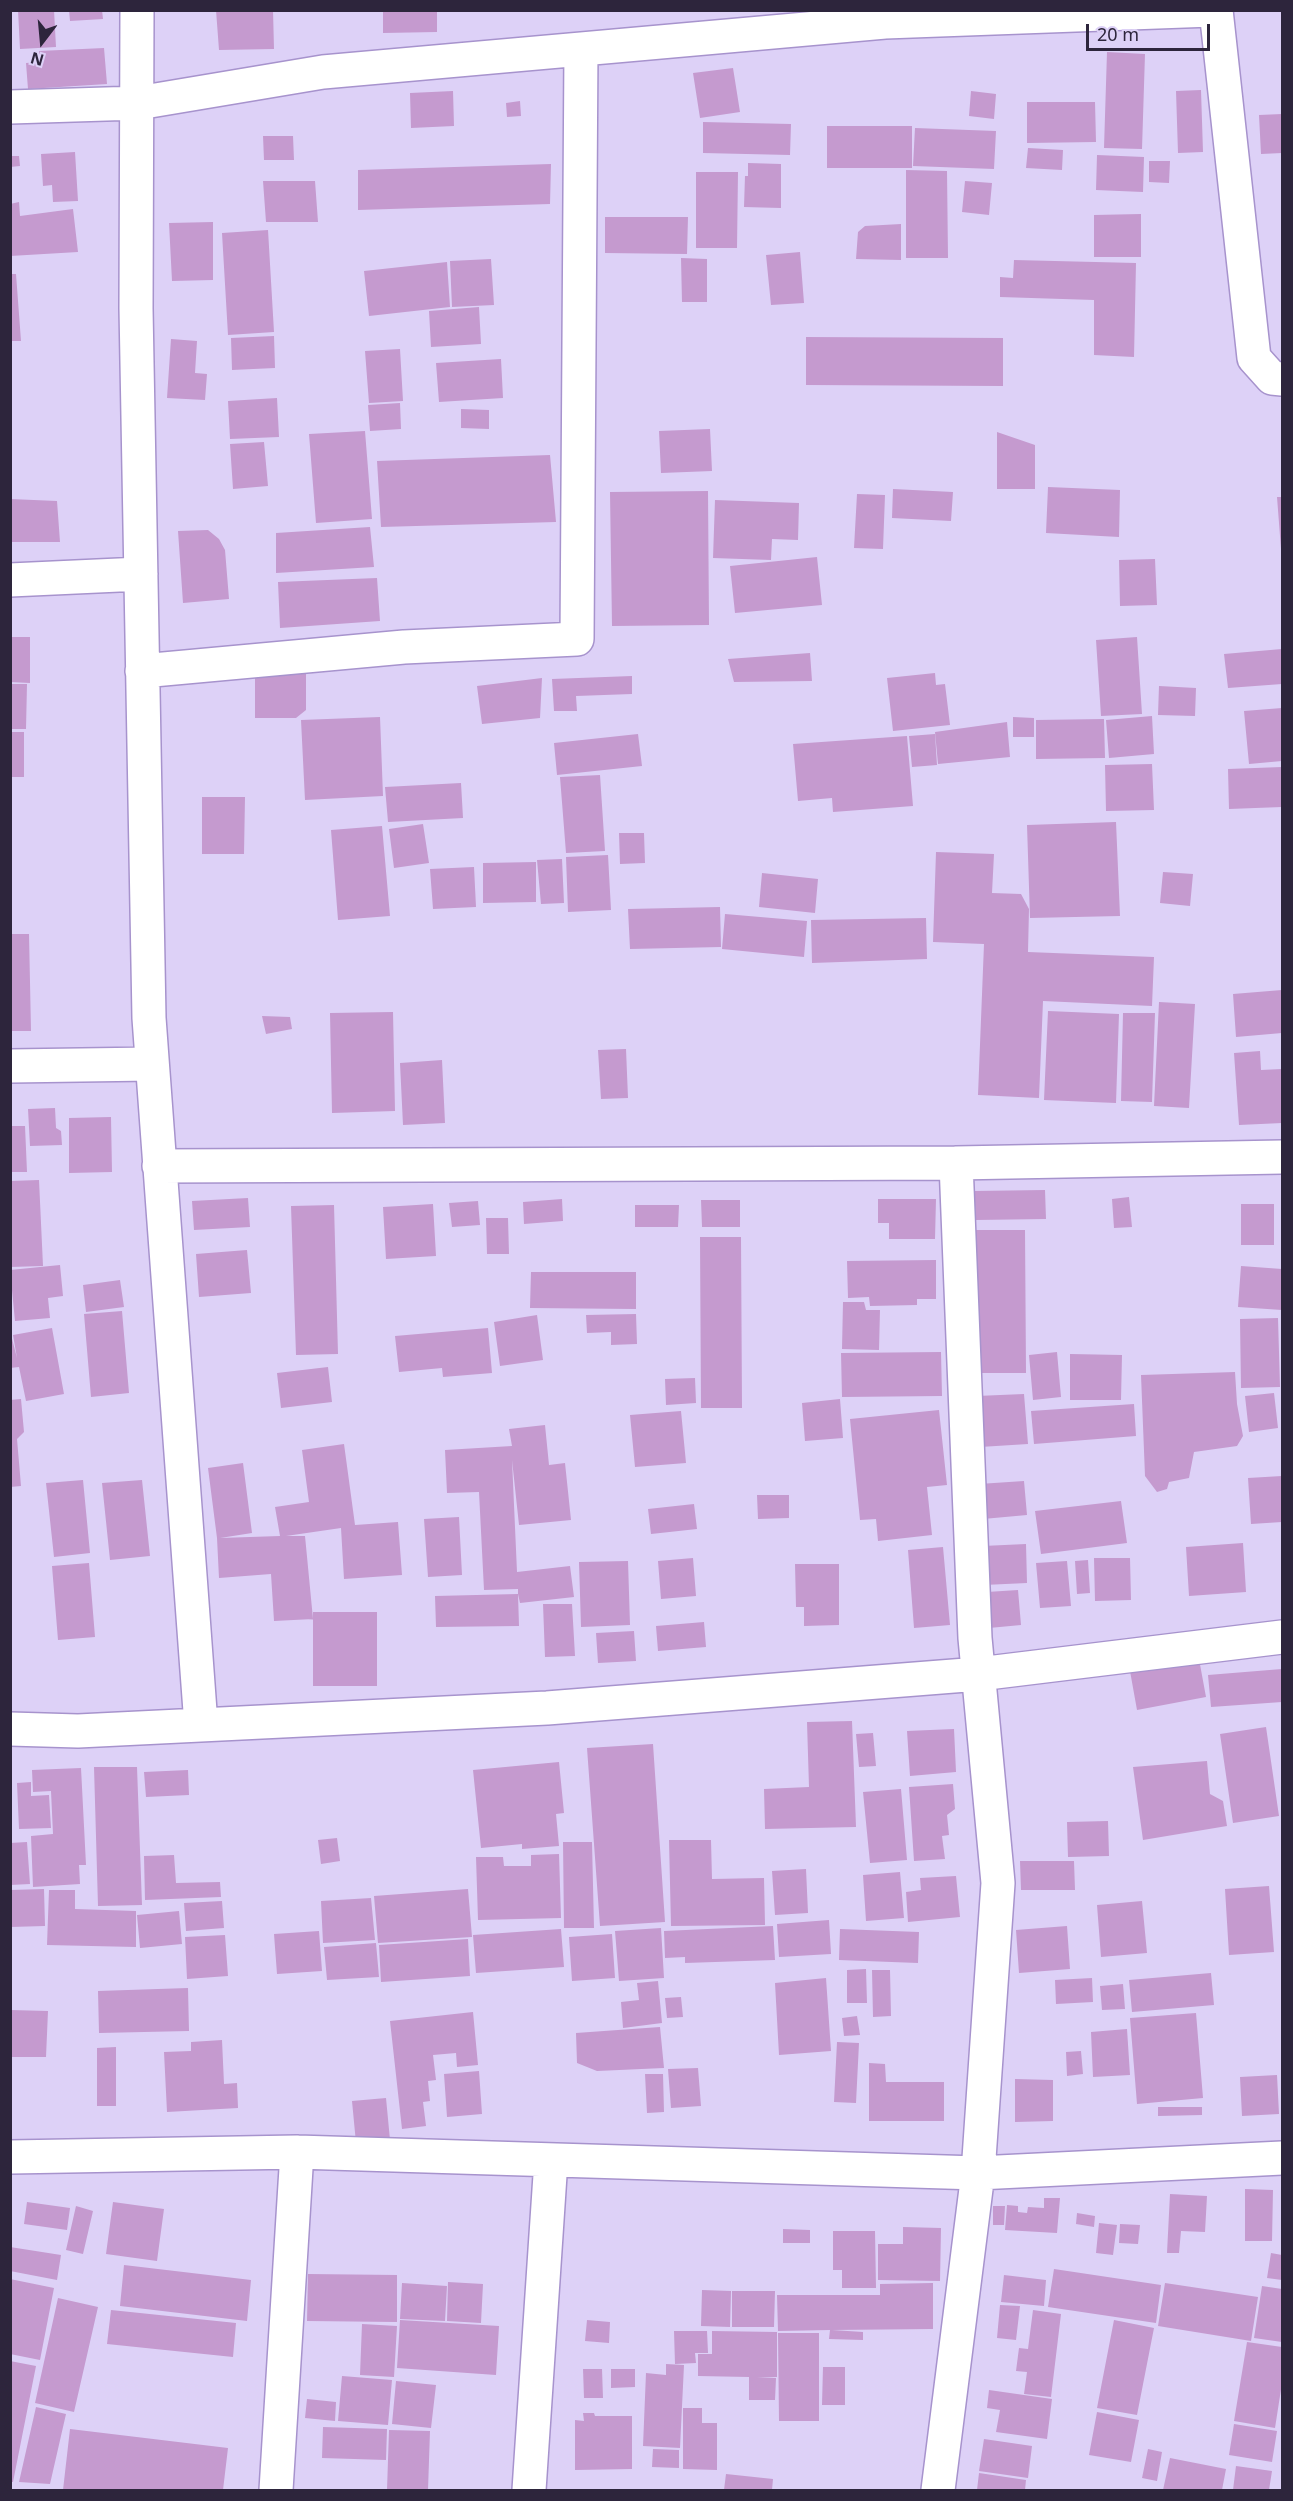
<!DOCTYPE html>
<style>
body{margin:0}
#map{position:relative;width:1293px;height:2501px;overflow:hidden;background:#ddd1f7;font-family:"Noto Sans",sans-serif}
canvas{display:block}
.frame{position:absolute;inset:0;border:12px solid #2d253c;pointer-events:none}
.north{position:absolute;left:12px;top:12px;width:60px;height:60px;-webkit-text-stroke:4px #ddd1f7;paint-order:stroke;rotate:196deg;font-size:16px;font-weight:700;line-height:24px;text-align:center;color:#2d253c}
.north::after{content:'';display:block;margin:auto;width:21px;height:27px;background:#2d253c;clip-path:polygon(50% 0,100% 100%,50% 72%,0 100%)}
.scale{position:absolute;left:1086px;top:24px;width:124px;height:27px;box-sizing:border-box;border:3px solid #2d253c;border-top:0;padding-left:8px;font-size:18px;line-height:21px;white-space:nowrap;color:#2d253c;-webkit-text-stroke:4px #ddd1f7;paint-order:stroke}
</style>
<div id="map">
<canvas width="1293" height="2501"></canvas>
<div class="frame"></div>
<div class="north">N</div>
<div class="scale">20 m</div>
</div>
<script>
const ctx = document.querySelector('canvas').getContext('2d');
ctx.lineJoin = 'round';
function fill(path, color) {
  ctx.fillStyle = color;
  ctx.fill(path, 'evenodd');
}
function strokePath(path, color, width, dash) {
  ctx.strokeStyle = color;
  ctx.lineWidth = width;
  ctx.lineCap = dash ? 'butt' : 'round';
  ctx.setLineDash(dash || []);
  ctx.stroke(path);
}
fill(new Path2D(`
 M18 10H54L56 47 20 49Z
 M69 10H102L103 19 70 21Z
 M216 10H273L274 49 219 50Z
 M383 10H437V32L383 33Z
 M104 48 107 84 28 89 26 63 40 62 39 51Z
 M1107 52 1145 54 1142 149 1104 148Z
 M733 68 740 112 700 118 693 73Z
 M1201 90 1203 152 1178 153 1176 91Z
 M453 91 454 126 411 128 410 93Z
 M971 91 996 94 994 119 969 116Z
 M520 101 521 116 507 117 506 103Z
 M1027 102H1095L1096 142 1027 143Z
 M1282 114V153L1261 154 1259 115Z
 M703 122 791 124 790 155 703 153Z
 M827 126H912V168H827Z
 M915 128 996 131 994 169 913 166Z
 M263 136H293L294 160H264Z
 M1028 148 1063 150 1062 170 1026 168Z
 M75 152 78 201 53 202 52 185 43 186 41 154Z
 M1097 155 1144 157 1143 192 1096 190Z
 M10 156H19L20 166 10 167Z
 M1149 161H1170L1169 183 1149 182Z
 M748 163 781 164V208L744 207 745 176H748Z
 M551 164 550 204 358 210V170Z
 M906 170 947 171 948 258H906Z
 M696 172H738L737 248H696Z
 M263 181H315L318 222H266Z
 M965 181 992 183 989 215 962 212Z
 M19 202 20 216 73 209 78 252 10 256V204Z
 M1141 214V257H1094V215Z
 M605 217H688L687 254 605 253Z
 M213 222V280L172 281 169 223Z
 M901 224V260L856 259 858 232 865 226Z
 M268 230 274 332 228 335 222 233Z
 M800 252 804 303 771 305 766 255Z
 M681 258 707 259V302H682Z
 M491 259 494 305 452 307 450 261Z
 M1014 260 1136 263 1134 357 1094 355V300L1000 297V277L1013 278Z
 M447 262 450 307 369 316 364 271Z
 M10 274H16L21 341H10Z
 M479 307 481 344 431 347 429 311Z
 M274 336 275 368 232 370 231 338Z
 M806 337 1003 338V386L806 385Z
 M171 339 197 341 195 373 207 374 205 400 167 398Z
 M400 349 403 401 369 403 365 351Z
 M501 359 503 398 439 402 436 363Z
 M277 398 279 437 230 439 228 401Z
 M400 403 401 429 370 431 368 405Z
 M461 409 489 410V429L461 428Z
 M710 429 712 471 661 473 659 431Z
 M365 431 372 519 316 523 309 434Z
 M997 432 1035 445V489H997Z
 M264 442 268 486 233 489 230 444Z
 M550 455 556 522 381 527 377 461Z
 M1048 487 1120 490 1119 537 1046 533Z
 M893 489 953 492 951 521 892 518Z
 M708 491 709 625 612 626 610 492Z
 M857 494 885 495 883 549 854 548Z
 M1277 497H1282V549H1281Z
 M10 499 57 501 60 542H10Z
 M715 500 799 503 798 540 772 539 771 560 713 558Z
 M370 527 374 567 276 573V533Z
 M208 530 219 539 225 550 229 599 183 603 178 531Z
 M817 557 822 605 735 613 730 566Z
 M1155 559 1157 605 1120 606 1119 560Z
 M377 578 380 621 280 628 278 582Z
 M10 637H30V683L10 682Z
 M1137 637 1142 714 1101 716 1096 640Z
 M1282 649V684L1228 688 1224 654Z
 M810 653 812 681 734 682 728 659Z
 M255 672H306V710L296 718H255Z
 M935 673 936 685 945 684 950 725 893 731 887 678Z
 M632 676V694L576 696 577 711H554L552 679Z
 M542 678 540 718 482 724 477 686Z
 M10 684H27L26 729H10Z
 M1159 686 1196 688 1195 716 1158 715Z
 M1282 708V761L1249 764 1244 711Z
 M1152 716 1154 754 1109 758 1106 720Z
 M380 717 383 796 305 800 301 720Z
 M1013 717 1034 718V737H1013Z
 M1104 719 1105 758 1036 759V720Z
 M1007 722 1010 757 938 764 935 732Z
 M10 732H24V777H10Z
 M638 734 642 766 557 775 554 743Z
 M935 734 937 765 912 767 909 736Z
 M907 736 913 806 833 812 832 798 798 801 793 744Z
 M1152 764 1154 810 1106 811 1105 765Z
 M1282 767V807L1229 809 1228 769Z
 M600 775 605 851 566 853 560 777Z
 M461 783 463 818 388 822 385 787Z
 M202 797H245L244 854H202Z
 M1116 822 1120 916 1030 918 1027 825Z
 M423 824 429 863 394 868 389 829Z
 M382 826 390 916 338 920 331 830Z
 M619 833H644L645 863 620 864Z
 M936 852 994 854 992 893 1021 894 1029 909 1028 952 1154 957 1152 1006 1043 1001 1039 1098 978 1095 984 944 933 942Z
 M608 855 611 910 568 912 566 857Z
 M562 859 564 903 541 904 537 860Z
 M536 862V902L483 903V863Z
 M474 867 476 907 433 909 430 869Z
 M1163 872 1193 874 1190 906 1160 903Z
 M762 873 818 879 815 913 759 907Z
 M720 907 721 947 630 949 628 909Z
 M725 914 807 921 804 957 722 949Z
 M926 918 927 959 812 963 811 920Z
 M10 934H29L31 1031H10Z
 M1282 990V1033L1236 1037 1233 994Z
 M1159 1002 1195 1004 1189 1108 1154 1106Z
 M1048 1011 1119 1014 1116 1103 1044 1100Z
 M393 1012 395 1111 332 1113 330 1013Z
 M1123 1013H1155L1152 1102 1121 1101Z
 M262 1016 290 1017 292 1029 266 1034Z
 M626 1049 628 1098 601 1099 598 1050Z
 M1260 1051 1261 1070 1282 1069V1123L1239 1125 1234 1053Z
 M442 1060 445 1123 403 1125 400 1063Z
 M55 1108 56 1128 61 1131 62 1145 30 1146 28 1109Z
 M111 1117 112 1172 69 1173V1118Z
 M10 1126H25L27 1172H10Z
 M39 1180 43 1266 10 1267V1181Z
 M1045 1190 1046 1219 976 1220 974 1191Z
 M1129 1197 1132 1227 1114 1228 1112 1199Z
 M248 1198 250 1227 194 1230 192 1201Z
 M562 1199 563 1221 524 1224 523 1202Z
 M878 1199H936L935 1239H889V1223H878Z
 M701 1200H740V1227H702Z
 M478 1201 480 1225 452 1227 449 1203Z
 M433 1204 436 1256 386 1259 383 1207Z
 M1241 1204H1274V1245H1241Z
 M334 1205 338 1354 296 1355 291 1206Z
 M635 1205H679L678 1227H635Z
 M486 1218H508L509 1254H487Z
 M971 1230H1025L1026 1373H973Z
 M700 1237H741L742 1408H701Z
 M247 1250 251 1293 199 1297 196 1254Z
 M936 1260V1299H917V1305L870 1306 869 1297 848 1298 847 1261Z
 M60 1265 63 1296 48 1298 50 1318 15 1321 10 1270Z
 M1241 1266 1282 1269V1310L1238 1307Z
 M531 1272H636V1309L530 1308Z
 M120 1280 124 1307 86 1312 83 1285Z
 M843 1302H864L866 1310H880L879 1350 842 1349Z
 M122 1311 129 1393 91 1397 84 1314Z
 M636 1314 637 1344 611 1345V1332L587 1333 586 1315Z
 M537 1315 543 1360 500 1366 494 1322Z
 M1278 1318 1280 1387 1241 1388 1240 1319Z
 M52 1328 64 1394 26 1401 19 1367 10 1368V1331L17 1358 13 1335Z
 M488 1328 492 1373 443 1377 442 1368 399 1372 395 1336Z
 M941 1352 942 1396 842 1397 841 1353Z
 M1057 1352 1061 1397 1033 1400 1029 1355Z
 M1070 1354 1122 1355 1121 1400H1070Z
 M328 1367 332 1402 281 1408 277 1373Z
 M1235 1372 1237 1404 1243 1436 1237 1446 1194 1452 1189 1478 1169 1482 1167 1489 1157 1492 1145 1476 1141 1375Z
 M695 1378 696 1403 666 1405 665 1379Z
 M1274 1393 1278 1428 1249 1432 1245 1396Z
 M1024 1394 1028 1444 980 1447 977 1396Z
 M21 1399 24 1432 17 1439 21 1486 10 1487V1400Z
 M840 1399 843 1438 805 1441 802 1403Z
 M1134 1404 1136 1436 1034 1444 1031 1411Z
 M939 1410 947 1485 927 1487 932 1535 878 1541 876 1519 860 1520 850 1419Z
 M681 1411 686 1463 635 1467 630 1415Z
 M545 1425 549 1465 565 1463 571 1520 519 1525 512 1460 517 1572 570 1566 574 1597 520 1603 518 1594 519 1626 436 1627 435 1596 518 1594V1589L484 1590 479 1492 447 1493 445 1450 512 1446 509 1429Z
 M344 1444 355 1525 398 1522 402 1575 344 1579 341 1528 286 1536H305L313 1619 274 1621 271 1574 219 1578 217 1538 208 1468 243 1463 252 1533 220 1538 280 1536 275 1507 309 1502 302 1450Z
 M1282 1476V1522L1251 1524 1248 1478Z
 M83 1480 90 1553 54 1557 46 1483Z
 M142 1480 150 1556 110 1560 102 1483Z
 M1024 1481 1027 1515 983 1519 979 1484Z
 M757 1495H789V1518L758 1519Z
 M1121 1501 1127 1543 1041 1554 1035 1511Z
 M694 1504 697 1529 651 1534 648 1509Z
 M459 1517 462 1575 428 1577 424 1519Z
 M1243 1543 1246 1592 1189 1596 1186 1547Z
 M1026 1544 1027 1583 984 1585 983 1546Z
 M943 1547 950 1625 914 1628 908 1550Z
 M693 1558 696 1596 661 1599 658 1561Z
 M1094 1558H1130L1131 1600 1095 1601Z
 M1088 1560 1090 1593 1077 1594 1075 1561Z
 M628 1561 630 1625 581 1627 579 1562Z
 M1067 1561 1071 1606 1040 1608 1036 1563Z
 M89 1563 95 1637 58 1640 52 1566Z
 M795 1564H839V1625L804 1626V1607H796Z
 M1018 1590 1021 1625 989 1628 987 1592Z
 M543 1604H572L575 1656 545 1657Z
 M313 1612H377V1686H313Z
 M704 1622 706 1647 658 1651 656 1626Z
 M634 1631 636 1661 598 1663 596 1633Z
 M1199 1659 1206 1697 1137 1710 1130 1671Z
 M1282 1669V1702L1211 1707 1208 1675Z
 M852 1721 856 1827 765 1829 764 1789 809 1787 807 1722Z
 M1266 1727 1279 1816 1233 1823 1220 1734Z
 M954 1729 956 1772 910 1776 907 1731Z
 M873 1733 876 1766 859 1767 856 1734Z
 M653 1744 665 1922 600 1926 587 1748Z
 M1207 1761 1210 1794 1223 1801 1227 1826 1143 1840 1133 1767Z
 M559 1762 564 1813 556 1814 559 1846 522 1849V1844L481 1848 473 1770Z
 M94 1767H137L142 1905 98 1906Z
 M81 1768 86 1865H79L80 1884 33 1887 31 1836 53 1834 51 1791 33 1792 32 1770Z
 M188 1770 189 1795 146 1797 144 1772Z
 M31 1782V1796L49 1795 51 1828 19 1829 17 1783Z
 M953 1784 955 1809 947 1815 949 1835 942 1836 945 1859 914 1861 909 1787Z
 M901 1789 907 1860 870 1863 863 1792Z
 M1108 1821 1109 1856 1068 1857 1067 1822Z
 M337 1838 340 1861 321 1864 318 1840Z
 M669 1840H711L712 1879 764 1878 765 1925 671 1926Z
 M27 1842 30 1884 10 1885V1843Z
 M563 1842H592L594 1928H564Z
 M559 1854 561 1918 478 1920 476 1857H503L504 1866H531V1855Z
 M174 1855 176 1883 220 1882 221 1897 145 1900 144 1856Z
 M1020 1861H1074L1075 1890H1021Z
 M806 1869 808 1913 775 1915 772 1871Z
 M900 1872 904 1918 866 1921 863 1875Z
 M956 1876 960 1917 908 1922 906 1892 921 1890 920 1878Z
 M1269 1886 1274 1952 1229 1955 1225 1889Z
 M44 1889 45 1926 10 1927V1890Z
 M468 1889 472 1937 378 1943 374 1896Z
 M49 1890H75V1909L136 1911V1947L47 1945Z
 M371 1898 375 1940 323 1943 321 1901Z
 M222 1901 224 1928 186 1931 184 1903Z
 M1142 1901 1147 1953 1101 1957 1097 1905Z
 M179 1911 182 1944 140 1948 137 1915Z
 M829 1920 831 1954 779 1957 777 1924Z
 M773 1926 775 1960 685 1963V1957L665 1958 664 1931Z
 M1067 1926 1070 1969 1019 1973 1016 1930Z
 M661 1928 664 1978 619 1981 615 1931Z
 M561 1929 564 1967 476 1973 473 1935Z
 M840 1929 919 1932 918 1963 839 1960Z
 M319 1931 322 1971 277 1974 274 1934Z
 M612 1934 615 1978 572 1981 569 1937Z
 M225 1935 228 1976 187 1979 185 1937Z
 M468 1939 470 1976 381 1982 379 1945Z
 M376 1943 379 1977 327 1980 324 1947Z
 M866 1969 867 2003H847V1970Z
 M872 1970H890L891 2016 873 2017Z
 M1211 1973 1214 2005 1132 2012 1129 1980Z
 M826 1978 831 2051 779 2055 775 1983Z
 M1092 1978 1093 2002 1056 2004 1055 1980Z
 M658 1981 662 2023 623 2028 621 2002 639 2000 637 1983Z
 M1123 1984 1125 2009 1102 2010 1100 1986Z
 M188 1988 189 2031 99 2033 98 1991Z
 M681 1997 683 2017 667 2018 665 1998Z
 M10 2010 48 2011 46 2057H10Z
 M473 2012 478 2065 457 2067 456 2053 433 2055 436 2080 428 2081 430 2101 423 2102 426 2126 402 2129 390 2021Z
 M1196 2013 1203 2098 1137 2104 1130 2018Z
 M857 2016 860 2035 844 2036 842 2018Z
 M660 2027 664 2068 597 2071 577 2063 576 2033Z
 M1127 2029 1130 2075 1093 2077 1091 2032Z
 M222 2040 224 2084 237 2083 238 2108 167 2112 164 2052 191 2051V2042Z
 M837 2042 859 2043 856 2103 834 2102Z
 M116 2047V2106H97V2048Z
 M1081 2051 1083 2074 1067 2076 1066 2052Z
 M869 2063 885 2064 886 2082H944V2121H869Z
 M698 2068 701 2106 671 2108 668 2069Z
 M479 2071 482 2114 447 2117 444 2074Z
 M645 2074H663L664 2112 647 2113Z
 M1277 2075 1279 2114 1242 2116 1240 2077Z
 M1015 2079 1053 2080V2121L1015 2122Z
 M386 2098 390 2140 356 2143 352 2101Z
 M1158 2107H1202V2115L1158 2116Z
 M1245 2189 1273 2190 1272 2241H1245Z
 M1170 2194 1207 2196 1205 2232 1181 2231 1179 2253H1167Z
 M1044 2198H1060L1057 2233 1005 2230 1007 2205 1018 2206V2212L1027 2213 1028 2207 1044 2208Z
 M27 2202 70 2208 67 2230 24 2224Z
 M113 2202 164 2209 157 2261 106 2254Z
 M76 2206 93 2211 83 2254 66 2250Z
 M993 2206H1005L1004 2225H993Z
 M1077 2213 1095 2216 1094 2227 1076 2224Z
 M1099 2223 1117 2225 1113 2255 1096 2253Z
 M1120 2224 1140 2225 1138 2244 1119 2243Z
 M903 2227 941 2228 940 2281 878 2280V2244H903Z
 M783 2229 810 2230V2243H783Z
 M833 2231H875L876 2288H842V2270H833Z
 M10 2247 61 2255 57 2280 10 2271Z
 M1271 2253 1282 2255V2280L1267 2278Z
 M124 2265 251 2280 247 2321 120 2306Z
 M1054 2269 1161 2285 1156 2323 1048 2307Z
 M308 2274 397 2275V2322L307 2321Z
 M1004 2275 1046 2280 1044 2306 1001 2302Z
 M10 2279 54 2288 40 2360 10 2354Z
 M448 2282 483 2284 481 2323 447 2321Z
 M402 2283 447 2286 445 2321 400 2319Z
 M933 2283V2329L832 2330 863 2332V2340L829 2339 830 2330 778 2331 777 2295H880V2284Z
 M1165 2283 1258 2297 1251 2341 1158 2326Z
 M1262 2286 1282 2289V2342L1254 2338Z
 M702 2290 731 2291 730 2327 701 2326Z
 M732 2291H775L774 2327H732Z
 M58 2298 98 2307 74 2412 35 2403Z
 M1000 2305 1020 2306 1016 2340 997 2338Z
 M111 2310 236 2323 233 2357 107 2344Z
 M1033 2310 1061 2314 1051 2397 1024 2394 1027 2372 1016 2371 1019 2348 1028 2349Z
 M400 2320 499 2326 496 2375 397 2368Z
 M587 2320 610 2322 609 2343 585 2341Z
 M1114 2320 1154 2328 1137 2415 1097 2408Z
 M362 2324 397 2326 394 2377 360 2375Z
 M674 2331H707L708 2353H695L696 2363 675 2364Z
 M712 2331 777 2332V2377H757L776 2378 775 2400H749V2377L698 2376V2354H712Z
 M778 2333H819V2421H779Z
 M1247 2342 1282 2347V2383L1275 2428 1234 2421Z
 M10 2361 36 2366 13 2482H10Z
 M666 2364 684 2365 680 2448 643 2446 646 2373 666 2375Z
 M823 2367H845V2405H822Z
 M583 2369H602L603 2398H584Z
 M611 2369H635V2387L611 2388Z
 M342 2376 392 2380 388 2425 338 2421Z
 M396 2381 436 2385 431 2428 392 2424Z
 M989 2390 1052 2399 1047 2439 996 2432 1000 2410 987 2408Z
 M307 2399 336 2402 335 2421 305 2418Z
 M36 2407 66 2414 50 2484 19 2482Z
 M683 2408H702V2423H717V2470L683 2469Z
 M1097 2412 1139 2420 1131 2462 1089 2455Z
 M583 2413H594L595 2416H632V2469L575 2470V2420L584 2421Z
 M1234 2424 1277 2431 1272 2462 1229 2455Z
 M323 2427 387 2429 386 2460 322 2458Z
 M70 2429 228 2448 223 2490H63Z
 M389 2430 430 2431 428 2490H387Z
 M984 2439 1032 2446 1028 2478 979 2471Z
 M653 2449 679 2450V2468L652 2467Z
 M1148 2449 1162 2452 1157 2481 1142 2478Z
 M1170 2458 1226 2469 1222 2490H1163Z
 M1236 2466 1272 2471 1269 2490H1233Z
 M979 2473 1026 2480 1025 2490H977Z
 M726 2474 773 2479 772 2490H724Z`), '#c59acf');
const minor = new Path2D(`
 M137 10 136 308 149 1018 201 1725
 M1216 10 1254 358 1272 378 1282 379
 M10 107 138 103 323 72 885 22 1212 10
 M10 580 141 574
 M142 671 404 647 577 639 581 49
 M10 1066 152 1064
 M159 1166 956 1163 1282 1157
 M10 1729 78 1731 547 1708 979 1674 1282 1637
 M10 2157 297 2152 978 2173 1282 2158
 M276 2490 297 2152
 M529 2490 551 2160
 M938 2490 978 2173 998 1883 975 1638 956 1163`);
strokePath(minor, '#a793cd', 36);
strokePath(minor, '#fff', 33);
</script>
